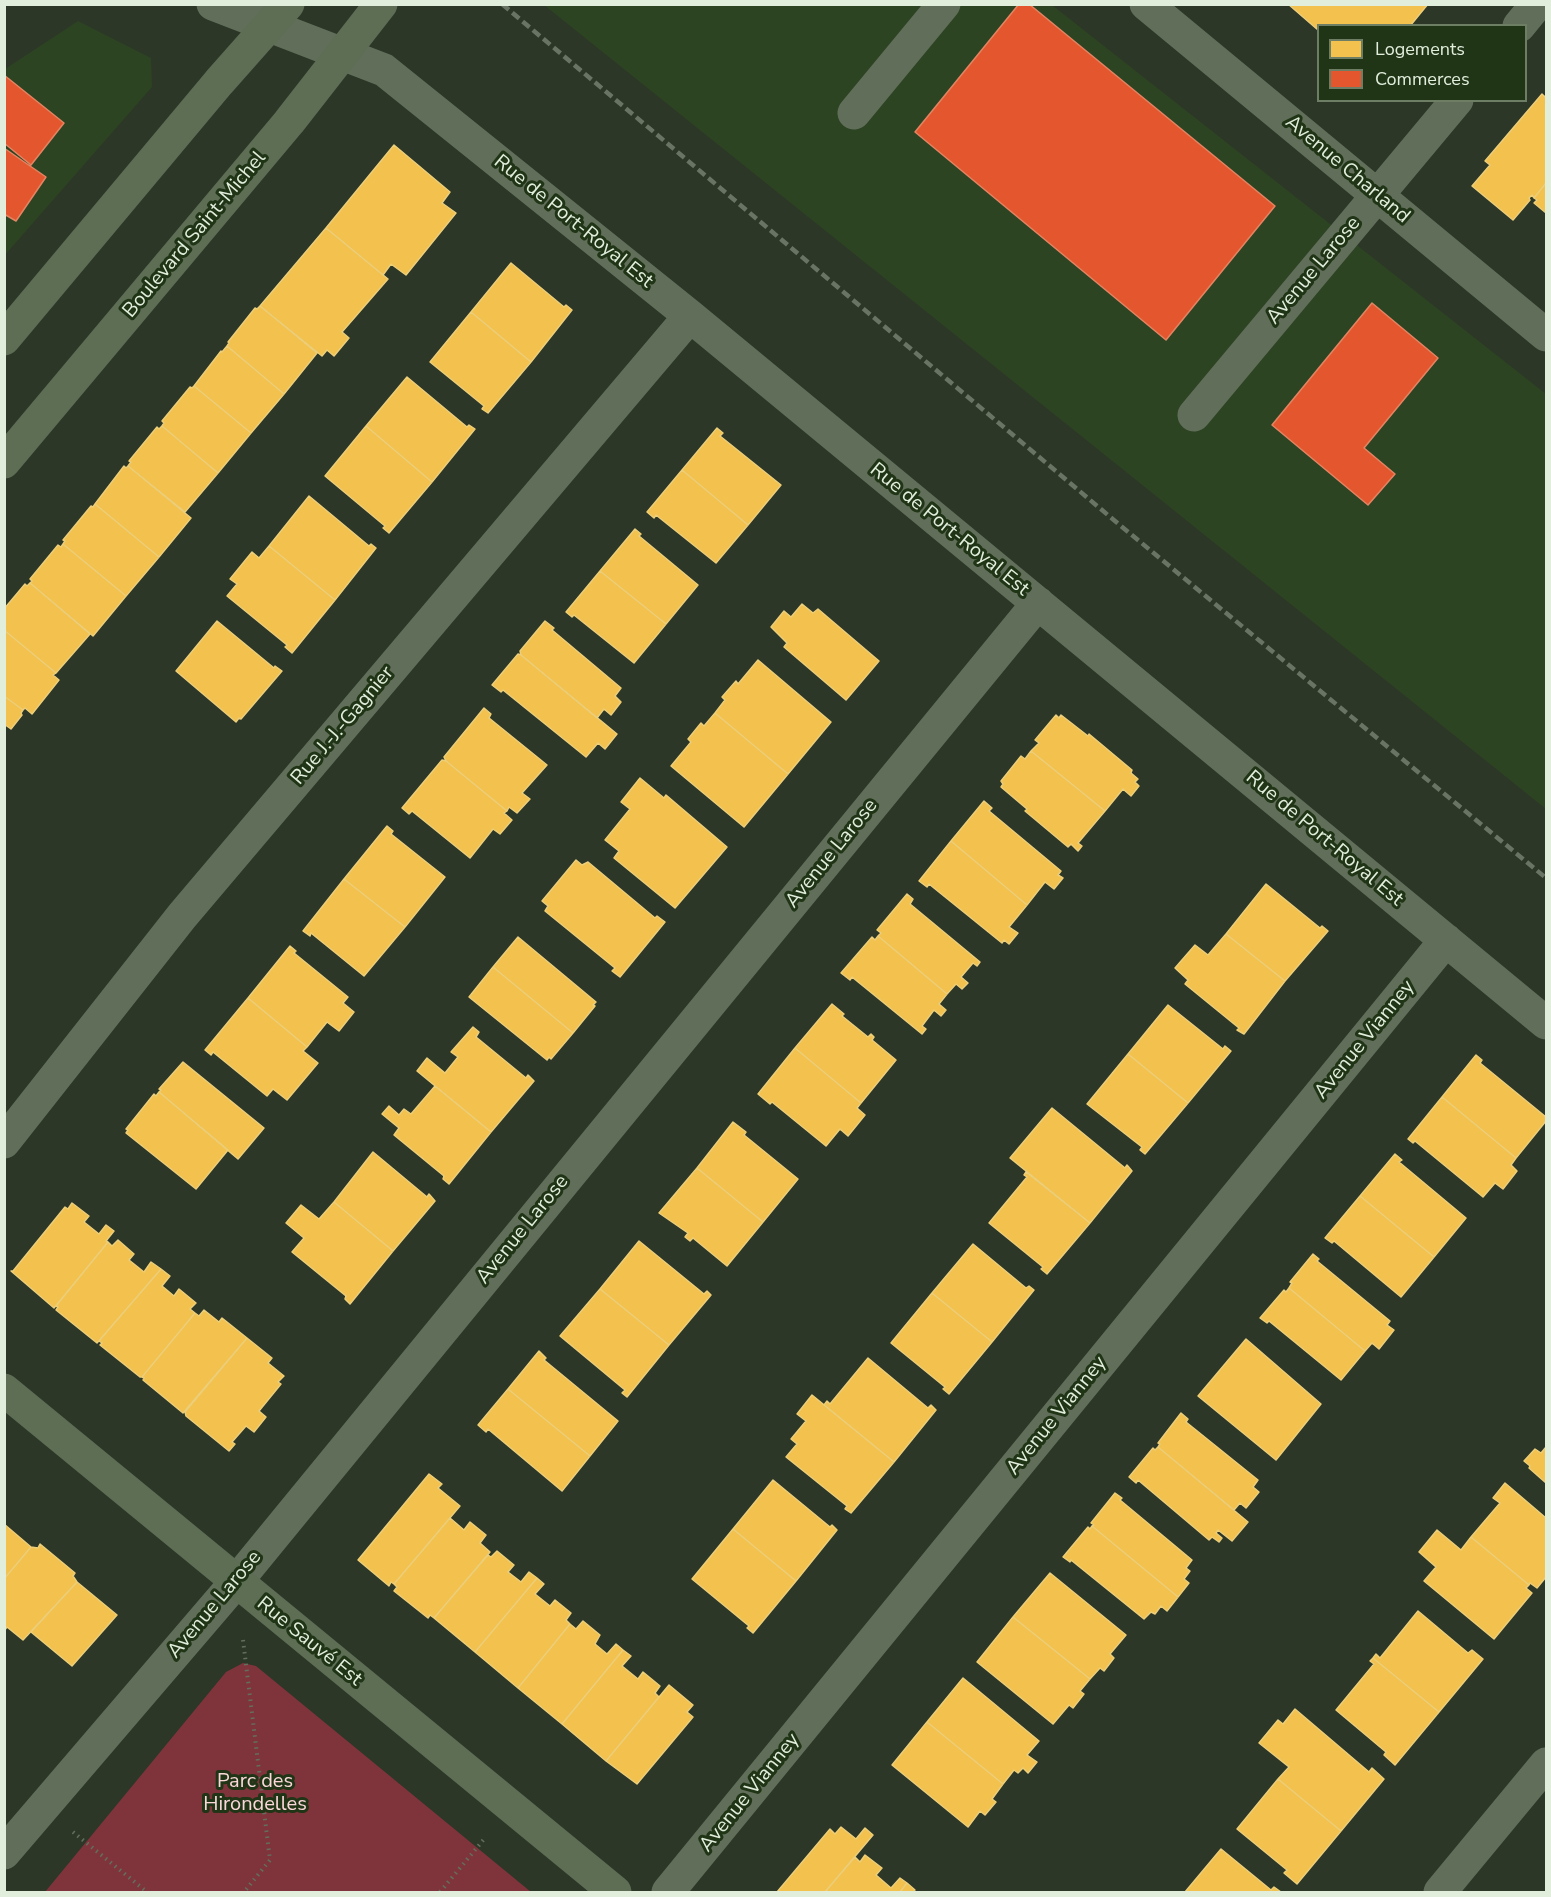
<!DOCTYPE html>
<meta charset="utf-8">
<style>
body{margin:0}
#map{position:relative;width:1551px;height:1897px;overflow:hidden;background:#2c3727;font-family:"Nunito Sans",sans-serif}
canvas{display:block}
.frame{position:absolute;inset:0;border:6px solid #e1eedc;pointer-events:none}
.legend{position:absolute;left:1317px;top:24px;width:210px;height:78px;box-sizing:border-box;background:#203416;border:2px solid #6d7e65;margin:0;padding:8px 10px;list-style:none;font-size:18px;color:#e1eedc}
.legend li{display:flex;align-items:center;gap:12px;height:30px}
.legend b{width:30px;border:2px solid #6d7e65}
</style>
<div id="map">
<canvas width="1551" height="1897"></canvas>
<div class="frame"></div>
<ul class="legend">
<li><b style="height:16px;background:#f2c14e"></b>Logements</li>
<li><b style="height:16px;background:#e4572e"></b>Commerces</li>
</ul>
</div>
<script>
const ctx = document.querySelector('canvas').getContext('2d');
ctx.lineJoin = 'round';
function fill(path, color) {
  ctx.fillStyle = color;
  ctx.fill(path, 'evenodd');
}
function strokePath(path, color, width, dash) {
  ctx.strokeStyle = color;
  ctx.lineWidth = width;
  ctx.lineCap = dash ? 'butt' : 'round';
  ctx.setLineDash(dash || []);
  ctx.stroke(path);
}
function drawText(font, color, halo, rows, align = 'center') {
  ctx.font = font + ' "Nunito Sans",sans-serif';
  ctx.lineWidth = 6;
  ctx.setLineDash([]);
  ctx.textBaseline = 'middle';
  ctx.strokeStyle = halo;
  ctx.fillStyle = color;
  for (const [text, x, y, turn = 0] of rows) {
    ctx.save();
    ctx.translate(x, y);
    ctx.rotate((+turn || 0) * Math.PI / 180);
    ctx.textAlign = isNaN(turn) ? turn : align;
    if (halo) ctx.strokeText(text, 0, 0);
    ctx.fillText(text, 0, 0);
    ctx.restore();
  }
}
fill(new Path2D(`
 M544 5H1052L1546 394V809Z
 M78 21 151 58 152 87 5 255V69Z`), '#2d4423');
fill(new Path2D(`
 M243 1663 256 1666 531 1892H45L226 1672Z`), '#7f343b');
const homes = new Path2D(`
 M1288 4H1428L1410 26H1318V30Z
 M1542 94 1545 97 1546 95V183L1534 198 1532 195 1529 198 1530 200 1513 220 1472 186 1490 165 1485 161Z
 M394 145 450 192 442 203 456 213 406 275 391 264 383 275 326 228Z
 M1546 183V213L1534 203 1537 200 1534 198Z
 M326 228 388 279 342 332 349 338 334 356 327 350 322 356 260 306Z
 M511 263 564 307 566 305 572 310 531 362 471 312Z
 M260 306 317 353 284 394 227 346 229 343 228 342 255 308 257 309Z
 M471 312 531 362 488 413 482 409 484 406 430 362Z
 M227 346 284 394 251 433 194 386 221 351 222 352Z
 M407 377 467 427 469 425 475 429 432 482 366 426Z
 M194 386 251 433 218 473 162 426 164 423 162 421 190 387 192 388Z
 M162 426 218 473 185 512 128 466 131 462 129 461 157 427 159 429Z
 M366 426 432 482 389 533 383 528 385 526 325 476Z
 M717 428 723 433 720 436 781 485 748 525 682 470Z
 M124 466 126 468 128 466 191 518 159 557 95 504Z
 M682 470 748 525 716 563 656 515 654 518 647 512Z
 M309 496 369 546 371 544 376 548 335 600 269 546Z
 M95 504 159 557 126 596 63 544 65 541 63 540 91 506 93 507Z
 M635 529 641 534 639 536 698 585 666 624 600 571Z
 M63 544 126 596 93 636 30 583 32 581 30 579 58 545 61 547Z
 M269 546 335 600 292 653 285 647 287 645 227 596 237 584 230 579 252 552 259 558Z
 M600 571 666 624 634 663 574 615 572 617 566 612Z
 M30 583 90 634 56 673 4 630V609L25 584 27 586Z
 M802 604 813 613 818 609 879 661 846 700 784 647 787 643 771 627 784 611 791 617Z
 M217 621 274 668 275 666 282 671 241 719 239 718 236 722 176 671Z
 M545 621 554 628 552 630 621 688 615 696 621 702 611 715 604 709 597 718 521 655 520 651Z
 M4 630 56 673 53 675 59 680 32 714 25 708 23 710 4 696Z
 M518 654 521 655 617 734 605 749 598 743 586 757 503 690 501 692 492 685Z
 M758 660 831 722 788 774 715 713 725 700 722 697 736 681 738 684Z
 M4 696 23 710 21 713 22 715 11 729 4 724Z
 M484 708 491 714 489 718 547 765 522 793 530 799 517 813 509 807 507 811 446 761 444 757Z
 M715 713 788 774 744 827 671 766 691 742 688 739 701 723 704 726Z
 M1056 715 1059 718 1061 715 1088 736 1089 734 1132 770 1131 773 1138 779 1135 782 1139 786 1131 796 1123 789 1105 811 1031 751 1039 743 1035 740Z
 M1031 751 1105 811 1078 843 1082 846 1078 851 1071 844 1068 847 1025 811 1027 809 1001 787 1003 784 1001 781 1021 756 1025 759Z
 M442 760 446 761 507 811 504 813 512 820 500 834 493 829 470 858 412 811 409 814 402 808Z
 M640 778 664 798 666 795 727 847 675 908 614 858 619 851 605 840 630 809 621 802Z
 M984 801 992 808 989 811 1061 871 1058 875 1063 878 1054 889 1045 882 1027 905 951 841Z
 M387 826 393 831 391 834 445 877 405 927 344 879Z
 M951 841 1027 905 1009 927 1018 933 1009 944 1004 940 1002 943 929 884 927 887 919 881Z
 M576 860 582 865 588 862 655 918 657 916 665 922 620 977 612 971 615 968 545 911 548 906 542 901Z
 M344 879 405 927 364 976 311 933 310 936 303 931Z
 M1266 884 1320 928 1322 926 1328 931 1285 981 1226 934Z
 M907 894 913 899 910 904 980 962 977 966 973 963 961 977 968 983 962 989 956 984 947 994 878 936 881 933 877 930Z
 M1226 934 1285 981 1244 1034 1237 1030 1239 1028 1185 984 1188 980 1175 968 1195 945 1208 955Z
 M878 936 947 994 939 1004 946 1010 941 1016 934 1010 922 1026 926 1029 922 1034 852 977 850 980 841 973 872 937 875 940Z
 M518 937 596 1002 593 1005 595 1006 573 1033 493 967Z
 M290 946 296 951 294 953 348 997 343 1003 354 1012 339 1031 327 1022 307 1047 248 998Z
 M493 967 573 1033 551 1059 549 1057 547 1060 469 997Z
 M248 998 307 1047 303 1051 318 1063 287 1100 273 1089 267 1096 213 1052 211 1055 205 1050Z
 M832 1004 844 1014 842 1016 868 1037 871 1034 874 1037 872 1040 896 1060 861 1103 795 1048Z
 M1168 1005 1223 1049 1225 1046 1231 1051 1188 1103 1128 1054Z
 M473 1027 479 1032 476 1037 526 1078 528 1075 534 1081 491 1132 417 1071 427 1058 445 1073 458 1057 451 1052Z
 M795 1048 861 1103 857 1108 865 1115 848 1136 840 1129 826 1146 772 1102 770 1104 758 1094Z
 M1128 1054 1188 1103 1145 1154 1140 1150 1142 1147 1087 1104Z
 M1476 1055 1482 1060 1480 1063 1546 1117V1121L1516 1158 1442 1097Z
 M183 1062 264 1128 238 1159 159 1092 161 1090 159 1089Z
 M435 1086 491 1132 449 1184 443 1179 444 1176 394 1135 399 1128 382 1114 389 1106 399 1115 404 1109 411 1114Z
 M159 1092 228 1150 196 1189 126 1133 128 1130 126 1129 154 1094 156 1096Z
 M1442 1097 1516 1158 1511 1165 1517 1171 1503 1189 1495 1183 1483 1197 1415 1141 1413 1143 1408 1139Z
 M1052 1108 1125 1168 1127 1165 1132 1171 1090 1223 1010 1158Z
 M733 1122 746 1132 744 1135 798 1179 763 1222 697 1168Z
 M373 1152 427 1197 429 1194 435 1201 393 1251 334 1202Z
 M1395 1154 1402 1160 1399 1162 1466 1218 1434 1257 1360 1196Z
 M697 1168 763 1222 727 1266 693 1238 690 1241 685 1237 688 1233 659 1213Z
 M1026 1172 1090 1223 1047 1274 1041 1269 1043 1267 989 1223 1027 1177 1024 1175Z
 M1360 1196 1434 1257 1401 1297 1334 1241 1332 1243 1325 1238Z
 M334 1202 393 1251 350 1304 345 1299 346 1296 292 1252 304 1238 286 1223 301 1205 319 1219Z
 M72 1203 89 1216 84 1222 99 1234 106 1225 114 1231 106 1241 108 1242 54 1308 11 1271H13L65 1207 68 1209Z
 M118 1240 134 1254 129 1260 144 1272 151 1262 161 1269 97 1343 56 1310 58 1307 56 1306 108 1242 112 1246Z
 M639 1241 704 1294 707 1291 711 1295 669 1345 600 1289Z
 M973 1244 1026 1288 1029 1286 1034 1290 992 1342 932 1293Z
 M1313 1254 1319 1259 1317 1261 1390 1321 1387 1325 1394 1330 1379 1349 1372 1343 1365 1351 1289 1288 1292 1283 1290 1282Z
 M161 1269 170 1276 162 1286 174 1296 179 1289 196 1303 190 1309 195 1313 142 1377H140L100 1345 102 1343 99 1341Z
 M1289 1288 1365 1351 1341 1380 1269 1321 1267 1323 1260 1318 1284 1290 1286 1292Z
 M600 1289 669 1345 627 1397 622 1393 625 1390 560 1336Z
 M932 1293 992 1342 949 1394 943 1389 945 1387 891 1343Z
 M204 1310 219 1322 222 1318 247 1338 183 1413 143 1380 144 1378 142 1377 195 1313 199 1316Z
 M247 1338 272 1358 268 1363 284 1376 278 1382 281 1384 259 1411 266 1417 254 1432 246 1426 232 1442 235 1444 229 1451 186 1416 185 1412Z
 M1246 1339 1321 1404 1276 1460 1198 1396Z
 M539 1351 546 1358 544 1360 618 1421 590 1456 508 1389Z
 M868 1358 928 1408 931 1405 936 1410 894 1462 824 1405 827 1401 830 1404Z
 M508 1389 590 1456 562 1491 488 1429 486 1432 478 1425Z
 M812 1395 894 1462 851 1513 845 1509 847 1506 786 1457 797 1444 791 1439 806 1421 797 1414Z
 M1181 1413 1188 1419 1186 1422 1258 1480 1253 1487 1259 1492 1246 1508 1240 1503 1234 1510 1158 1447 1160 1444 1158 1443Z
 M1158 1447 1248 1522 1232 1541 1218 1530 1216 1533 1222 1538 1219 1542 1212 1537 1209 1540 1138 1480 1136 1483 1129 1477 1153 1448 1155 1450Z
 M1546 1447V1483L1529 1468 1530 1466 1524 1461 1535 1449 1541 1453Z
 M429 1474 442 1484 438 1488 460 1506 394 1584 391 1582 389 1586 358 1560Z
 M773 1480 830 1527 832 1525 837 1530 796 1581 733 1529Z
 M1505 1483 1546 1518V1577L1537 1588 1530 1583 1529 1585 1471 1537 1500 1503 1493 1498Z
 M1115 1493 1122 1498 1120 1500 1192 1560 1186 1568 1190 1571 1184 1579 1189 1583 1178 1597 1092 1526 1094 1525 1091 1523Z
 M450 1518 464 1530 470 1522 486 1535 480 1543 490 1552 434 1618 430 1615 428 1618 394 1591 397 1587 394 1584Z
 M4 1524 31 1547 4 1579Z
 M1092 1526 1178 1597 1167 1611 1161 1606 1155 1614 1151 1612 1144 1619 1071 1560 1070 1562 1063 1557 1088 1527 1090 1529Z
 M733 1529 796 1581 753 1633 747 1628 749 1626 692 1579Z
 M1437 1530 1461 1550 1471 1537 1529 1585 1526 1588 1532 1593 1494 1639 1424 1581 1436 1567 1419 1552Z
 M40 1544 75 1573 73 1576 77 1582 23 1640 7 1627 4 1631V1579L31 1547 38 1548Z
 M497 1551 514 1565 508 1572 521 1582 529 1572 537 1578 475 1652 434 1618 488 1555 491 1557Z
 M1050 1573 1126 1635 1110 1654 1114 1658 1104 1671 1100 1668 1090 1679 1013 1617Z
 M537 1578 544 1584 535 1594 550 1606 555 1600 571 1613 566 1620 570 1624 518 1688 475 1652Z
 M77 1582 117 1615 72 1666 31 1632Z
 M1418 1611 1468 1653 1472 1650 1483 1659 1439 1712 1373 1658 1376 1654 1380 1658Z
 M1013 1617 1090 1679 1080 1691 1084 1694 1073 1708 1069 1705 1053 1724 977 1662Z
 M583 1621 600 1635 595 1644 607 1654 616 1644 623 1650 562 1724 518 1688 570 1624 576 1629Z
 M623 1650 631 1656 622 1666 638 1679 643 1672 660 1686 655 1693 659 1697 606 1761 562 1724Z
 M1373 1658 1439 1712 1395 1765 1384 1755 1386 1752 1336 1710 1374 1664 1370 1661Z
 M963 1678 1039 1741 1027 1755 1037 1762 1028 1773 1023 1768 1018 1773 1014 1770 1003 1784 927 1722Z
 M669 1685 693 1705 687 1712 693 1717 637 1784 606 1761Z
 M1295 1709 1369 1772 1372 1768 1384 1779 1341 1831 1278 1779 1289 1767 1259 1743 1278 1720 1283 1724Z
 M927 1722 1003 1784 992 1799 996 1802 985 1815 980 1811 968 1827 892 1765Z
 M1278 1779 1341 1831 1297 1884 1284 1873 1287 1870 1237 1829Z
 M841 1827 856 1839 865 1828 873 1835 825 1892H777L830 1829 835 1834Z
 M1221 1849 1271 1890 1274 1887 1281 1892H1185Z
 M865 1855 882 1868 876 1875 891 1888 900 1878 907 1883 900 1892H825L855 1857 860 1862Z
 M907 1883 915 1890 913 1892H900Z`);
fill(homes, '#f2c14e');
strokePath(homes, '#edce79', 1.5);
const shops = new Path2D(`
 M1019 4H1029L1275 206 1166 340 915 132Z
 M4 75 64 123 31 165 4 143Z
 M4 148 46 177 16 221 4 214Z
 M1372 303 1438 358 1364 448 1395 474 1368 505 1272 425Z`);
fill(shops, '#e4572e');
strokePath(shops, '#e38462', 1.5);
strokePath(new Path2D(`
 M243 1640 270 1860 244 1892
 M73 1832 147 1892
 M440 1892 485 1838`), '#636e5d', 4, [1.5, 4.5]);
strokePath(new Path2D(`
 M213 4 384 70 690 316 1546 1023
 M1146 4 1546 335
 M1519 26 1537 4
 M854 113 944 4
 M1194 415 1457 100
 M4 1142 182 916 690 316
 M4 1853 236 1582 1038 603
 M668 1892 1446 940
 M1440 1892 1546 1764`), '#616f5a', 33);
strokePath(new Path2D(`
 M4 339 219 82 288 4
 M4 462 289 122 381 4
 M4 1390 615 1892`), '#5d6e55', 33);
strokePath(new Path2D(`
 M502 4 1115 521 1546 878`), '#6a7465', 4.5, [9, 4.5]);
drawText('20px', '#e1eedc', '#203416', [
 ["Avenue Charland",1347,170,40],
 ["Rue de Port-Royal Est",573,222,39],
 ["Boulevard Saint-Michel",195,235,-50],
 ["Avenue Larose",1314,271,-50],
 ["Rue de Port-Royal Est",949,530,39],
 ["Rue J.-J.-Gagnier",343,726,-50],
 ["Rue de Port-Royal Est",1324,839,40],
 ["Avenue Larose",832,854,-51],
 ["Avenue Vianney",1365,1040,-51],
 ["Avenue Larose",523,1230,-51],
 ["Avenue Vianney",1057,1416,-51],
 ["Avenue Larose",215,1605,-50],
 ["Rue Sauvé Est",309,1642,39],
 ["Avenue Vianney",750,1793,-51]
]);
drawText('20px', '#fad7d8', '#203416', [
 ["Parc des",255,1782],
 ["Hirondelles",255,1805]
]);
</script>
